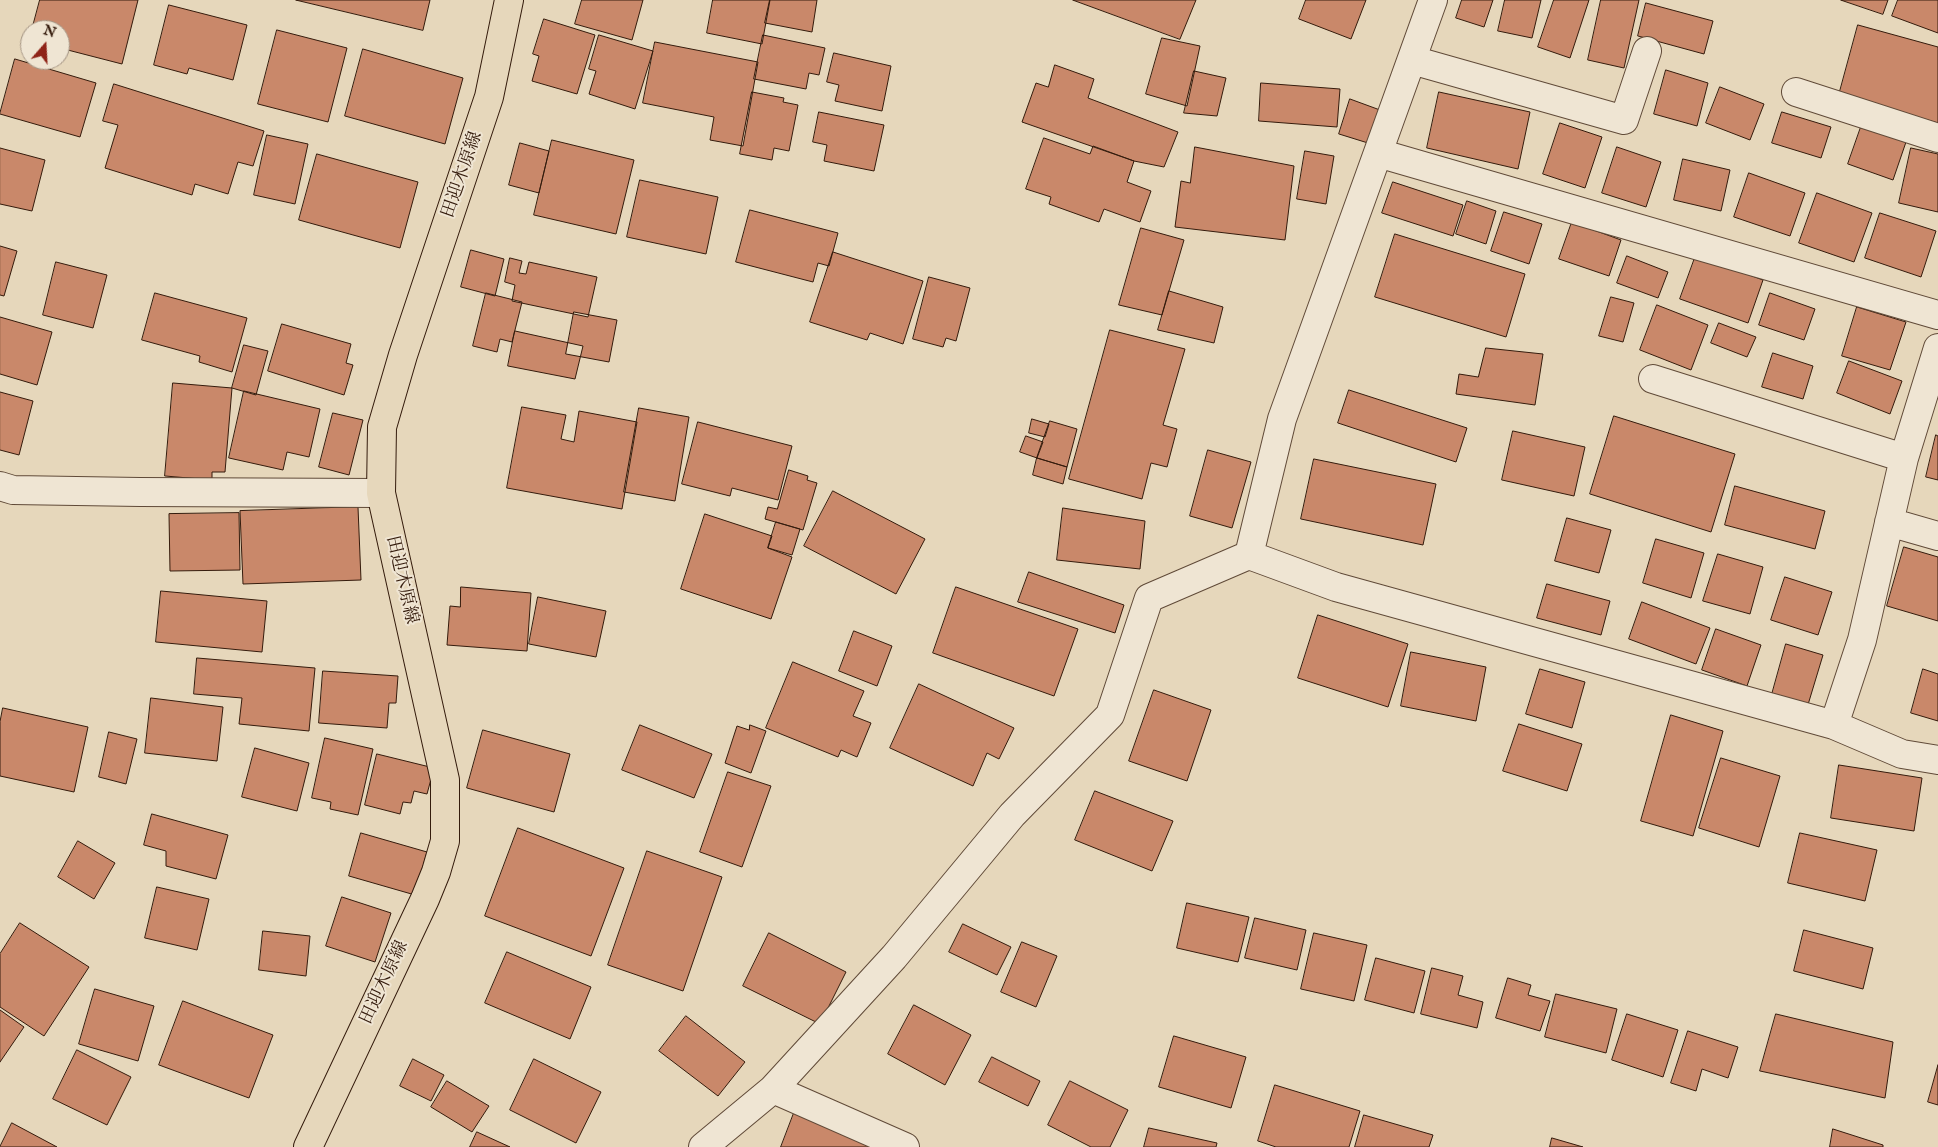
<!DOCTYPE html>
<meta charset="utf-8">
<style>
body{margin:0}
#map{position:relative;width:1938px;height:1147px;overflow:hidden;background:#e6d7bb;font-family:"IM FELL English",serif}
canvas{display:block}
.north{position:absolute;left:20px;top:20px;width:50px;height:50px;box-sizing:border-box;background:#efe5d3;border:1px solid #a49483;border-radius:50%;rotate:19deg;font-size:14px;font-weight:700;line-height:20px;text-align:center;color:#341b0c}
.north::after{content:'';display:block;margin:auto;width:18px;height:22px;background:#8f2418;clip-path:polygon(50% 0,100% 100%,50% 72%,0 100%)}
</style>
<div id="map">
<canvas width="1938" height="1147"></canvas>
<div class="north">N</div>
</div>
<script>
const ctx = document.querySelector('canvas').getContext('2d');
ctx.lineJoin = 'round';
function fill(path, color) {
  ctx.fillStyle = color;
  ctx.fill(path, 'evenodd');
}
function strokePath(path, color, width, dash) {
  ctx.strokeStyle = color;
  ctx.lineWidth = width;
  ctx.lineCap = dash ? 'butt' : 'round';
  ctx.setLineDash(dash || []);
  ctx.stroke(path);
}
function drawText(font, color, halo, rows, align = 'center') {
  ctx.font = font + ' "IM FELL English","Noto Serif JP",serif';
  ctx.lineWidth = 4;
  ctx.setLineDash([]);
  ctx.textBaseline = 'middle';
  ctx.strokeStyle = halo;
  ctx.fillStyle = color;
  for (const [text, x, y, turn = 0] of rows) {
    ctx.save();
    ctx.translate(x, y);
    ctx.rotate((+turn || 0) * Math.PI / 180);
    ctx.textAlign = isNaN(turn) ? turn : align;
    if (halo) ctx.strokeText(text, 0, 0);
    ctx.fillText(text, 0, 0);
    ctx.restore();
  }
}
const building = new Path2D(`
 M40 0H138L122 64 60 48V30H32Z
 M296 0H430L423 30Z
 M582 0H643L632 40 575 24Z
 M713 0H770L762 44 707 33Z
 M770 0H817L812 32 765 23Z
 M1073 0H1196L1180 39Z
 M1306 0H1366L1351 39 1299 19Z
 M1462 0H1493L1484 27 1456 18Z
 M1505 0H1541L1532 38 1498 31Z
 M1554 0H1589L1570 58 1538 47Z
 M1601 0H1639L1624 68 1588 60Z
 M1841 0H1888L1883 14Z
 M1898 0H1938V33L1892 16Z
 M1646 3 1713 21 1704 54 1638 36Z
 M169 5 247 25 233 80 189 68 187 74 154 65Z
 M544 19 595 35 577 94 532 81 539 56 533 54Z
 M1858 25 1938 47V123L1839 95Z
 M277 30 347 48 328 122 258 104Z
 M599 35 653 51 635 109 589 94 596 71 589 69Z
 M763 35 825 48 819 75 809 73 806 89 754 79Z
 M1162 38 1200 46 1187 106 1146 94Z
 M655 42 758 62 743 146 710 140 714 117 643 103Z
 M363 49 463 78 445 144 345 116Z
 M834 53 891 66 882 111 835 101 839 85 827 82Z
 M15 59 96 83 80 137 0 114Z
 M1055 65 1094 79 1088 98 1178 132 1164 167 1134 161 1022 122 1036 83 1048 87Z
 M1666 70 1708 83 1697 126 1654 114Z
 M1194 71 1226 78 1217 116 1184 113Z
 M1261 83 1340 89 1337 127 1259 121Z
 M114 84 264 131 253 166 238 162 228 194 195 184 192 195 105 168 118 125 103 121Z
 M1720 87 1764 104 1750 140 1706 123Z
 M752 92 784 98 783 102 798 105 789 151 774 148 772 160 740 154Z
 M1439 92 1530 112 1518 169 1427 148Z
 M1350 99 1380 110 1368 143 1339 134Z
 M819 112 884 125 874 171 824 161 827 145 813 142Z
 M1782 112 1831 127 1821 158 1772 143Z
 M1560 123 1602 137 1585 188 1543 174Z
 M1861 127 1906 142 1893 180 1848 164Z
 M267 135 308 144 295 204 254 195Z
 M1044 138 1090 154 1093 146 1134 161 1127 182 1151 191 1140 222 1104 209 1099 222 1049 204 1051 197 1026 189Z
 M552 140 634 160 616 234 534 215Z
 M520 143 549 151 539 193 509 185Z
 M1195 147 1294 166 1285 240 1175 227 1181 181 1190 183Z
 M1617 147 1661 162 1646 207 1602 193Z
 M0 148 45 160 32 211 0 204Z
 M1911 148 1938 154V212L1899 203Z
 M1305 151 1334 156 1326 204 1297 199Z
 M317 154 418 182 400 248 299 220Z
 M1683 159 1730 170 1721 211 1674 200Z
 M1749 173 1805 193 1790 236 1734 217Z
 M640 180 718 197 706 254 627 237Z
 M1393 182 1463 205 1453 236 1382 213Z
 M1817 193 1872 213 1854 262 1799 243Z
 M1467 201 1496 211 1486 244 1456 234Z
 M750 210 838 233 829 266 818 263 813 282 736 262Z
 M1504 212 1542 224 1529 264 1491 251Z
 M1880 213 1936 231 1921 277 1865 258Z
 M1572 222 1621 240 1609 276 1559 259Z
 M1141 228 1184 240 1162 315 1119 305Z
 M1395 234 1525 274 1506 337 1375 297Z
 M0 246 17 251 4 296 0 295Z
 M471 250 504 259 495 296 461 287Z
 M833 252 923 281 903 344 870 333 867 340 810 322Z
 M1696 255 1763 280 1748 323 1680 299Z
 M1627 256 1668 272 1658 298 1617 283Z
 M510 258 522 261 519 273 526 274 529 262 597 277 588 317 512 301 515 285 505 282Z
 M56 262 107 275 93 328 43 315Z
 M929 277 970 288 956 341 946 338 943 347 913 339Z
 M1169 291 1223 307 1214 343 1158 330Z
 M155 293 247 318 232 372 199 362 200 356 142 340Z
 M486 293 522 302 512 342 500 339 497 352 473 346Z
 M1770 293 1815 309 1804 340 1759 325Z
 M1611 297 1634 303 1623 342 1599 336Z
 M1657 305 1708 325 1691 370 1640 350Z
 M1857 307 1906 322 1890 370 1842 356Z
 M574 312 617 320 609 362 566 354Z
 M0 317 52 332 37 385 0 374Z
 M1719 323 1756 337 1747 357 1711 343Z
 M282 324 351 344 346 363 353 365 344 395 268 371Z
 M1110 330 1185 349 1163 425 1177 429 1167 467 1151 463 1142 499 1069 479Z
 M515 331 583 346 575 379 508 366Z
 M244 345 268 351 256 395 232 388Z
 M1486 348 1543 354 1535 405 1456 394 1459 374 1478 377Z
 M1773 353 1813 366 1803 399 1762 387Z
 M1849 361 1902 381 1890 414 1837 393Z
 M173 383 232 388 225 472H212V480L165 476Z
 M1349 390 1467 428 1456 462 1338 423Z
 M244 391 320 409 309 457 287 452 283 470 229 458Z
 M0 392 33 401 19 455 0 450Z
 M522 407 566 415 561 439 574 442 579 411 637 422 622 509 507 488Z
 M639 408 689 417 675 501 624 492Z
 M333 413 363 420 349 475 319 467Z
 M1614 416 1735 454 1711 532 1590 494Z
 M1032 419 1049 424 1045 437 1029 433Z
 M1050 421 1077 429 1067 467 1037 458Z
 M698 422 792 446 778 500 732 488 730 496 682 484Z
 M1513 431 1585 447 1574 496 1502 480Z
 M1936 435 1938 436V480L1926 477Z
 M1026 436 1043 442 1037 458 1020 452Z
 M1208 450 1251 462 1232 528 1190 516Z
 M1037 458 1067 467 1063 484 1033 475Z
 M1314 459 1436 484 1423 545 1301 519Z
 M789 470 808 476 807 480 817 483 803 530 765 519 768 507 777 509Z
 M1735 486 1825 511 1815 549 1725 525Z
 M833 491 925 539 896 594 804 546Z
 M358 507 361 580 243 584 240 511Z
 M1063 508 1145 521 1140 569 1057 560Z
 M239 513 240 570 170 571 169 514Z
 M705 514 772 536 768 548 792 557 771 619 681 589Z
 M1567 518 1611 530 1599 573 1555 561Z
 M776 522 800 529 792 555 768 548Z
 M1656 539 1704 553 1691 598 1643 583Z
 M1904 547 1938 557V621L1887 606Z
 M1718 554 1763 567 1750 614 1703 601Z
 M1029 572 1124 605 1115 633 1018 602Z
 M1785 577 1832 592 1818 635 1771 620Z
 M1547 584 1610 601 1601 635 1537 618Z
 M461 587 531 593 527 651 447 645 450 606 460 607Z
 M956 587 1078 629 1054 696 933 653Z
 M161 591 267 601 262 652 156 642Z
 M538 597 606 611 596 657 529 644Z
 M1642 602 1710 628 1696 664 1629 639Z
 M1318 615 1408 644 1388 707 1298 678Z
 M1716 629 1761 645 1747 686 1702 670Z
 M854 631 892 646 877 686 839 671Z
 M1786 644 1823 655 1807 708 1771 698Z
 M1411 652 1486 667 1476 721 1401 706Z
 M197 658 315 668 309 731 239 724 242 698 194 694Z
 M793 662 864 691 853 716 871 723 857 757 841 750 838 757 766 728Z
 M1540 669 1585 682 1572 728 1526 714Z
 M1923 669 1938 674V721L1911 713Z
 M323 671 398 676 396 703H389L387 728 319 723Z
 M919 684 1014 728 999 759 987 753 973 786 890 748Z
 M1154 690 1211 710 1187 781 1129 761Z
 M151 698 223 707 217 761 145 753Z
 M3 708 88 727 74 792 0 776V722Z
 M1671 715 1723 731 1693 836 1641 821Z
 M1519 724 1582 744 1567 791 1503 771Z
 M640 725 712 754 694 798 622 770Z
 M750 725 766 731 751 773 725 763 737 726 749 730Z
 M483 730 570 754 554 812 467 788Z
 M109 732 137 739 126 784 99 777Z
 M325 738 373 749 358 815 330 809 331 802 312 798Z
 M255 748 309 763 297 811 242 797Z
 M377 754 434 768 427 794 414 791 411 803 403 802 400 814 365 805Z
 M1721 758 1780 776 1759 847 1699 828Z
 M1839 765 1922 778 1914 831 1831 818Z
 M728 772 771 786 742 867 700 852Z
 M1095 791 1173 821 1152 871 1075 840Z
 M152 814 228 835 216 879 166 866V851L144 845Z
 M518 828 624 868 591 956 485 916Z
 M361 833 427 852 415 895 349 876Z
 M1800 833 1877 850 1865 901 1788 883Z
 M78 841 115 863 94 899 58 877Z
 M647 851 722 877 683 991 608 965Z
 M157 887 209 899 197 950 145 938Z
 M342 897 391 913 375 962 326 946Z
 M1187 903 1249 917 1238 962 1177 948Z
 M1255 918 1306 930 1297 970 1245 958Z
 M20 923 89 967 44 1036 0 1007V954Z
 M963 924 1011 947 997 975 949 952Z
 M1804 930 1873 948 1863 989 1794 971Z
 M263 931 310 936 306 976 259 970Z
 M769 933 846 972 820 1024 743 986Z
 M1314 933 1367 945 1354 1001 1301 989Z
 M1022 942 1057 956 1036 1007 1001 992Z
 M507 952 591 987 570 1039 485 1003Z
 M1376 958 1425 971 1414 1013 1365 1000Z
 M1432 968 1463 976 1458 995 1483 1002 1477 1028 1421 1014Z
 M1508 978 1531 985 1528 995 1550 1001 1540 1031 1496 1018Z
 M95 989 154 1006 138 1061 79 1044Z
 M1556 994 1617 1009 1606 1053 1545 1037Z
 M183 1001 273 1035 249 1098 159 1065Z
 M914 1005 971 1035 945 1085 888 1054Z
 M0 1010 24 1027 0 1062Z
 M1627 1014 1678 1030 1663 1077 1612 1060Z
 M1776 1014 1893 1042 1885 1098 1760 1071Z
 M686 1016 745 1062 718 1096 659 1051Z
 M1688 1031 1738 1047 1728 1078 1702 1069 1696 1091 1671 1083Z
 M1174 1036 1246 1057 1231 1108 1159 1087Z
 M77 1050 131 1077 107 1125 53 1099Z
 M992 1057 1040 1081 1028 1106 979 1082Z
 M413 1059 444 1075 431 1101 400 1086Z
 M534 1059 601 1092 576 1143 510 1110Z
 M1938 1065V1105L1928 1102Z
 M447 1081 489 1106 472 1132 431 1107Z
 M1070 1081 1128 1110 1110 1147H1091L1048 1125Z
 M1275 1085 1360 1111 1349 1147H1276L1258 1141Z
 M794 1113 883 1147H781Z
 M1364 1115 1433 1135 1429 1147H1355Z
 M12 1123 57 1147H0Z
 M1149 1128 1217 1143 1216 1147H1144Z
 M1833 1129 1883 1145V1147H1830Z
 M477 1132 510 1147H470Z
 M1552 1138 1583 1147H1550Z`);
fill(building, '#c9886a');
strokePath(building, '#341b0c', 1);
const minor = new Path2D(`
 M1412 60 1624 120 1647 51
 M1796 92 1938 138
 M1378 153 1938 315
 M1653 379 1904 458
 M0 486 13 490 140 492 381 493
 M1889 522 1938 536
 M1249 555 1282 419 1433 0
 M1834 725 1862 640 1904 458 1938 348
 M773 1089 905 1147
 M703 1147 773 1089 894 957 1012 815 1110 715 1149 598 1249 555 1336 587 1834 725 1902 754 1938 760`);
const major = new Path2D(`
 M308 1147 425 899 436 872 445 841V780L381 493 382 427 403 355 489 97 509 0`);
strokePath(minor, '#604a38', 30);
strokePath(major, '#341b0c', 30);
strokePath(minor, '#efe5d3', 28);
strokePath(major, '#e6d7bb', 28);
drawText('18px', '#341b0c', '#efe5d3', [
 ["田迎木原線",463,175,-71],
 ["田迎木原線",401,580,77],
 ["田迎木原線",385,983,-65]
]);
</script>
